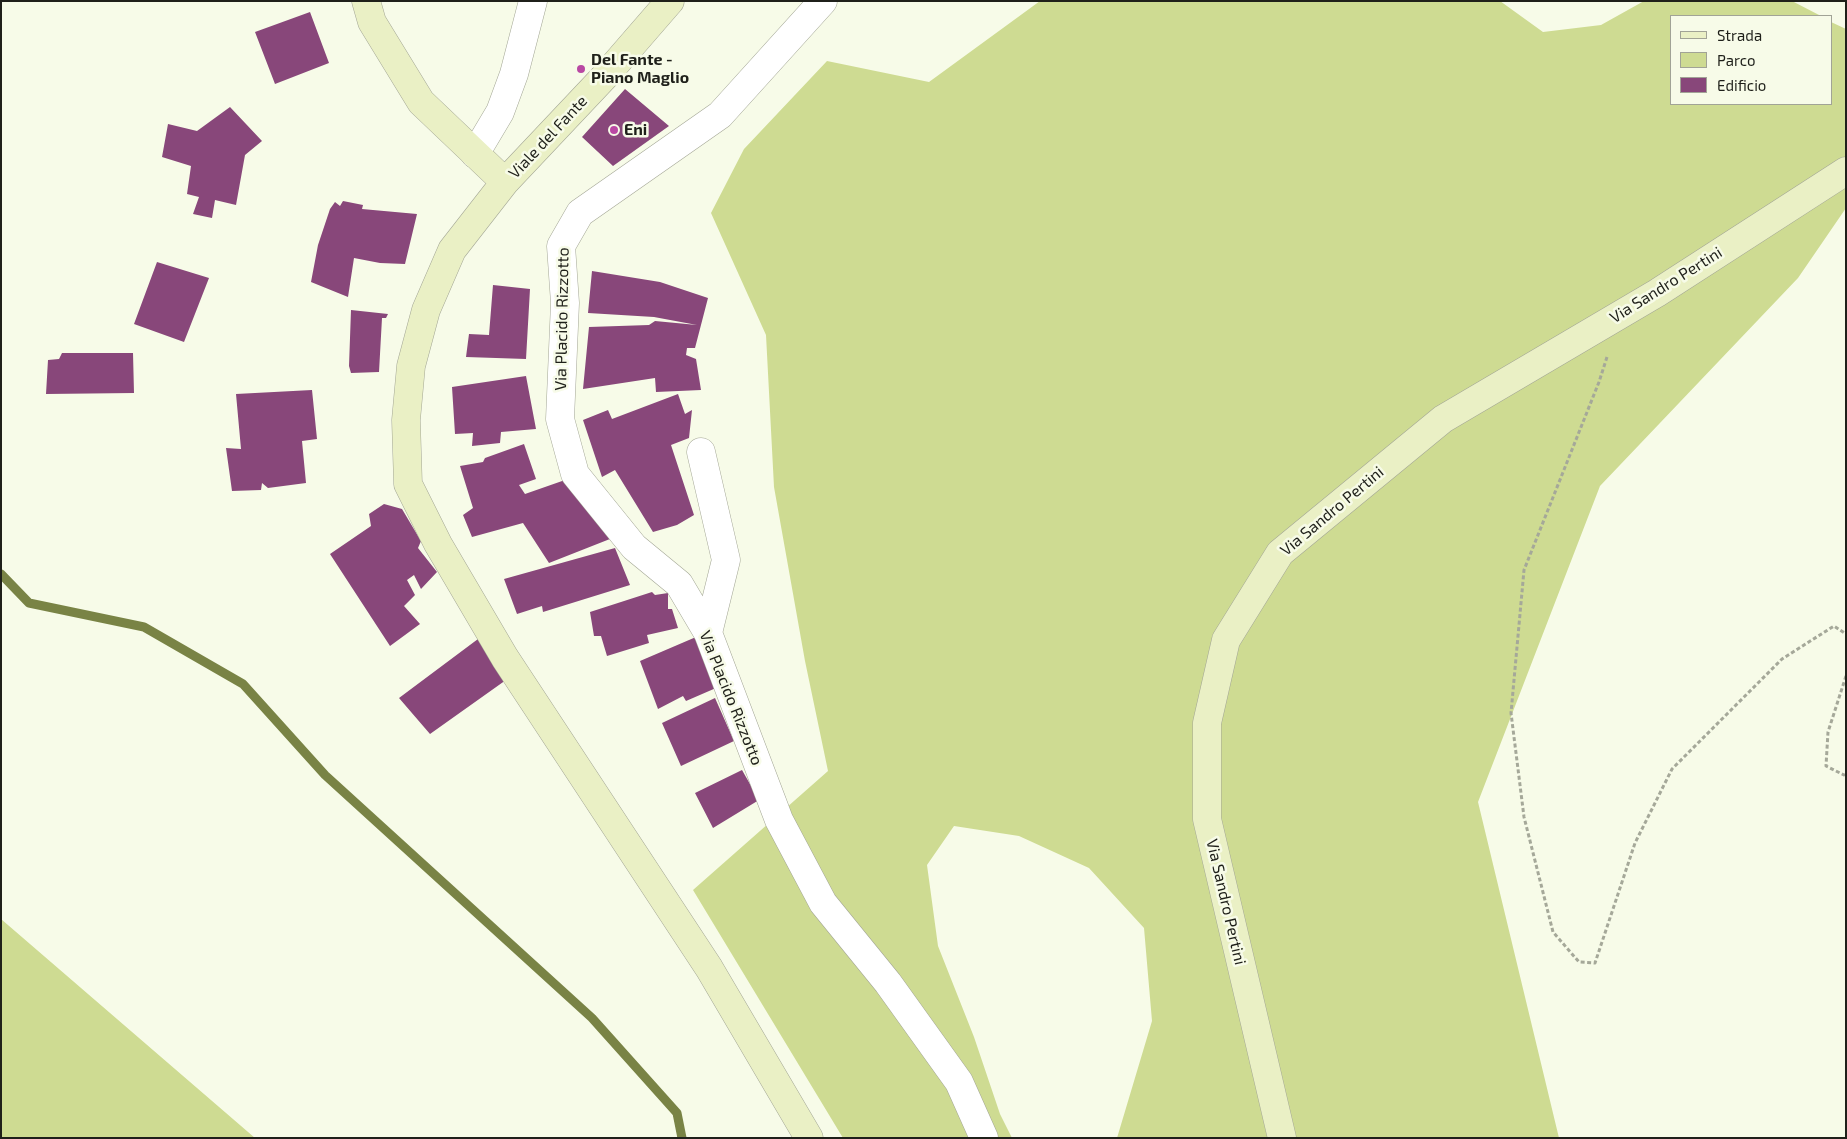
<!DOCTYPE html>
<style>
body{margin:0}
#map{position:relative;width:1847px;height:1139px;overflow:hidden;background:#f7fbe8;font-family:"Exo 2",sans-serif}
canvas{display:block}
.frame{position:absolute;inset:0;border:2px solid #1f201a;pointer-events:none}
.legend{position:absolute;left:1670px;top:15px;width:162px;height:90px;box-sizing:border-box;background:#f7fbe8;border:1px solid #a1a396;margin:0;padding:6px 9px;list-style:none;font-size:15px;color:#1f201a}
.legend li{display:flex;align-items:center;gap:10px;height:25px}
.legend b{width:25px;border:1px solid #a1a396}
</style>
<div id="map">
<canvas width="1847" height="1139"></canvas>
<div class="frame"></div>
<ul class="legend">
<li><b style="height:6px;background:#eaf0c5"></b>Strada</li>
<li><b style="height:14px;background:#cedb92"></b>Parco</li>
<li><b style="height:14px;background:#88477a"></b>Edificio</li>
</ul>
</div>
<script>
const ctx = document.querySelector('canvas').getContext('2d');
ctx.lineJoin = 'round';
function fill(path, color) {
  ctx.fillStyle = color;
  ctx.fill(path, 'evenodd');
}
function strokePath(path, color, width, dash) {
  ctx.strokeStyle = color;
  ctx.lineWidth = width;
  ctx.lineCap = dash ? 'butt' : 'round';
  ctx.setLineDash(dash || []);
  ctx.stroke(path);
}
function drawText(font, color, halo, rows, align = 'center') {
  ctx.font = font + ' "Exo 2",sans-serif';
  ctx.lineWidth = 5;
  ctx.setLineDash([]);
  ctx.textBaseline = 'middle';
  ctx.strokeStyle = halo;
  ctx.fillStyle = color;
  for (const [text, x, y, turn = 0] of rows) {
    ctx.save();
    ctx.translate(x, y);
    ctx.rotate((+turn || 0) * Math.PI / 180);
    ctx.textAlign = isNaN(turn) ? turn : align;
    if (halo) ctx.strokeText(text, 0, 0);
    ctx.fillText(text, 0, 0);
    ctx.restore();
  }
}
fill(new Path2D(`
 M1040 1H1500L1543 32 1601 25 1644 1H1792L1821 16H1671V104H1831V22L1846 29V208L1798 278 1600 486 1478 802 1559 1138H1117L1152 1021 1144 928 1089 868 1019 836 954 826 927 865 938 946 974 1037 1000 1114 1012 1138H843L693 890 828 771 805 661 774 487 766 335 711 213 744 149 827 61 929 82Z
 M1 919 255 1138H1Z`), '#cedb92');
strokePath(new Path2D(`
 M1 574 29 603 144 627 243 684 325 775 592 1018 677 1113 682 1138`), '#798345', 9);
fill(new Path2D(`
 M310 12 329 63 275 84 255 32Z
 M625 89 669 126 613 166 582 137Z
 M230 107 262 141 245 155 236 205 215 200 212 218 193 214 199 197 187 194 191 166 162 157 168 124 197 131Z
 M343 201 363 205 362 209 417 214 405 264 380 263 354 258 348 297 311 282 318 245 330 209 335 202 340 206Z
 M157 262 209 278 184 342 134 324Z
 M592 271 660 282 708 298 695 348H687L686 355 696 359 701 390 656 392 655 378 583 389 589 327 649 325 655 321 697 325 654 317 588 313Z
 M493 285 530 289 526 359 466 357 469 334 489 335Z
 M351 310 388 314 386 318H382L379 372 351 373 349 366Z
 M62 353H133L134 393 46 394 48 360 59 359Z
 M526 376 536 429 501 432 500 443 472 446 473 433 455 434 452 387Z
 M312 390 317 439 302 441 306 483 268 488 262 483 261 490 232 491 226 448 241 449 236 394Z
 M678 394 685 414 692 410 689 438 671 445 694 515 677 525 653 532 615 470 602 477 583 420 608 410 612 419Z
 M524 444 536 479 519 485 525 494 565 480 615 537 549 563 523 523 472 537 463 515 473 508 460 466 483 462 485 458Z
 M384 504 402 509 421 541 418 548 437 572 421 589 414 575 407 580 415 595 404 606 420 624 390 646 330 554 371 526 369 514Z
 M615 548 630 585 543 612 542 606 517 614 504 579Z
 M652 592 655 595 668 593V609H672L678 628 647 635 649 643 607 656 601 636H594L590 612Z
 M696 637 716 688 686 701 683 696 658 709 640 661Z
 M478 639 506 680 430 734 399 698Z
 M715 698 734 741 681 766 662 723Z
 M742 770 759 800 713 828 695 793Z`), '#88477a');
const street = new Path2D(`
 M823 1 720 115 580 213 561 246 565 303 560 419 575 474 634 547 679 584 708 633 779 820 823 903 888 983 959 1082 984 1138
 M475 154 500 112 514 74 533 1
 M701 452 726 560 708 633`);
const secondary = new Path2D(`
 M366 1 372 22 421 102 505 182
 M670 1 605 76 505 182 452 250 426 310 411 366 406 420 408 484 438 544 505 658 709 968 809 1138
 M1282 1138 1207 819V723L1226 640 1280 553 1443 419 1657 293 1846 171`);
strokePath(street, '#a3a695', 29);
strokePath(secondary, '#a3a695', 29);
strokePath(new Path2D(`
 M1607 357 1599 382 1524 570 1511 713 1524 817 1553 932 1579 962 1595 963 1635 843 1672 769 1782 659 1834 626 1846 634
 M1846 676 1828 732 1826 766 1844 775 1846 773`), '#a5a899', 3, [4, 2.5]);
strokePath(street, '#fff', 28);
strokePath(secondary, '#eaf0c5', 28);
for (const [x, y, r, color] of [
 [581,69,5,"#b948a3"],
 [614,130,5,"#b948a3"]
]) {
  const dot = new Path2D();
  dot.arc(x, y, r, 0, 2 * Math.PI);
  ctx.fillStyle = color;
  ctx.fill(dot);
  strokePath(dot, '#f7fbe8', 2);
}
drawText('bold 16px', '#1f201a', '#f7fbe8', [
 ["Del Fante -",591,60],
 ["Piano Maglio",591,78],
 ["Eni",624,130]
], 'left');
drawText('16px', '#1f201a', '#f7fbe8', [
 ["Viale del Fante",548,137,-47],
 ["Via Sandro Pertini",1666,285,-32],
 ["Via Placido Rizzotto",562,319,-89],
 ["Via Sandro Pertini",1332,511,-40],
 ["Via Placido Rizzotto",731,698,68],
 ["Via Sandro Pertini",1226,902,77]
]);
</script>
